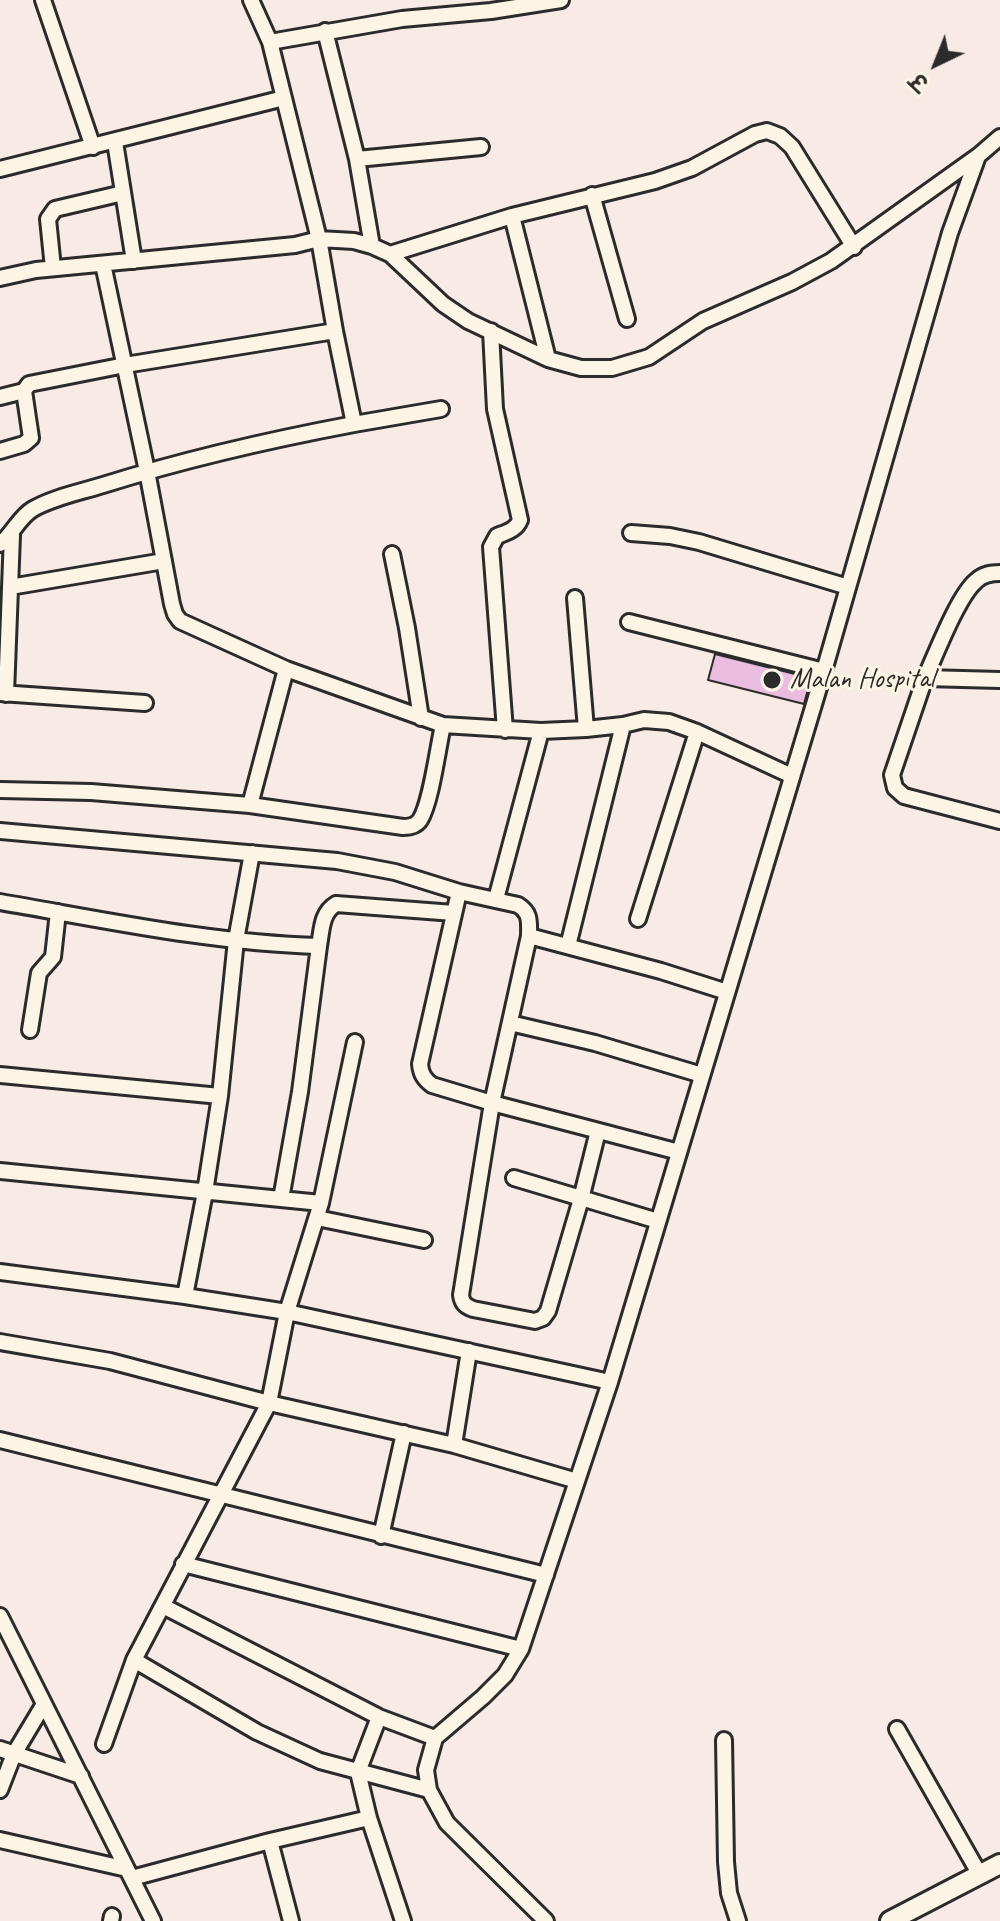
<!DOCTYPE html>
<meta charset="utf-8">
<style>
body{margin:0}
#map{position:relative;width:1000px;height:1921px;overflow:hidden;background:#f8eae4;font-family:Caveat,"Playpen Sans Deva",sans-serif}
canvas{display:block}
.north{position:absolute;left:896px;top:24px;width:80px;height:80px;-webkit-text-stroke:6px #fcf5e5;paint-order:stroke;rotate:223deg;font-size:22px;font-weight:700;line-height:32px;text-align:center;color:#2b2b2b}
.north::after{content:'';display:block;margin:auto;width:28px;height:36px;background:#2b2b2b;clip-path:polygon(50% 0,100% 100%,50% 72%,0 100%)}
</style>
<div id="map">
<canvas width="1000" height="1921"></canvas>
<div class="north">उ</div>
</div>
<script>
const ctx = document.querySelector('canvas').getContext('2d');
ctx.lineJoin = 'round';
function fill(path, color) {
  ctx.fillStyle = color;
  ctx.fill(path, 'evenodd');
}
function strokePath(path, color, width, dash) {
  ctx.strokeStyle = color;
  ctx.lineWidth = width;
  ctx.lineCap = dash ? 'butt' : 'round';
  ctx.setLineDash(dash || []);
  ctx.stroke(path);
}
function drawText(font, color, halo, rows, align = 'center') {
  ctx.font = font + ' Caveat,sans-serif';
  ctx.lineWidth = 6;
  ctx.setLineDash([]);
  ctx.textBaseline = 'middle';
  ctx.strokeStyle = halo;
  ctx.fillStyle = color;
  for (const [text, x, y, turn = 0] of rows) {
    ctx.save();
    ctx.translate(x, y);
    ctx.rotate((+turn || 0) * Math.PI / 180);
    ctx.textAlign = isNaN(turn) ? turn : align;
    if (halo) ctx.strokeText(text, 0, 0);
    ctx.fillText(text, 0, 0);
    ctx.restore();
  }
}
const building = new Path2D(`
 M715 654 811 678 804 704 708 680Z`);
fill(building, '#eabcdf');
strokePath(building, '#2b2b2b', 2);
const street = new Path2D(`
 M43 0 93 147
 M251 0 270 42 319 239 335 331 354 424 441 409
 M325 31 357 159
 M270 42 402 19 491 11 561 0
 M115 142 134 261
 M0 169 284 98
 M592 195 627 319
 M512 216 548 359
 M372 246 357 159 481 147
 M390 254 512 216 655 181 692 168 755 134 767 131 780 136 792 147 854 247
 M103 264 147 471 172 604 175 614 180 621 286 669 443 725 541 731 586 729 623 725 644 720 669 722 697 732 792 776
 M53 268 48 219 55 209 123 193
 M0 278 36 270 295 245 319 239 354 241 372 246 390 254 443 304 468 321 548 359 581 368H612L649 357 703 321 792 282 831 261 978 156
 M491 331 495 409 520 520C516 530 507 532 497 536L491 547 505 730
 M0 397 24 391
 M0 451 24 444 31 438 24 391 29 384 125 365 335 331
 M631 533 670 536 699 542 848 587
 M0 544C13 534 19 517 33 509 54 497 81 492 103 485 186 459 269 440 354 424
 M392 554 407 628 421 718
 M10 587 164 561
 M575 598 586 729
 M629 622 824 671
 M925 678C936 654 958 596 976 581 983 574 991 573 1000 573
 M1000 680 925 678 892 775 895 788 904 796 1000 821
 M0 693 145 703
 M6 694 12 535
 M0 790 91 792 250 805 403 827C410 827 416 826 420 820 431 803 438 747 443 725
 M250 805 286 669
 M0 831 337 861 395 872 459 892 518 905C531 913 529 922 529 936L492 1103 432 1085C424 1079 421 1074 420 1064L459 892
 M252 853 236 940 220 1096 205 1192 185 1296 287 1312 610 1382
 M496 899 541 731
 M0 902C105 920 212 943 319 946 322 930 321 913 336 904L454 913
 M638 919 697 732
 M529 936 661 971 727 992
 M568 946 623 725
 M510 1023 595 1043 702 1075
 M30 1030 39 973 53 957 58 912
 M0 1075 220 1096
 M598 1131 581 1199 548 1311 543 1318 535 1321 473 1309C465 1306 462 1303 461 1295L492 1103 679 1152
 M0 1171 321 1203
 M514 1178 658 1221
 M281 1199 300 1092 319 946
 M317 1218 424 1240
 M0 1272 185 1296
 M0 1342 110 1361 269 1403 454 1445 577 1481
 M0 1440 546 1575
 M454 1445 469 1351
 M381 1536 404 1433
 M183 1564 521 1649
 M163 1606 379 1717 435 1738
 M0 1616 153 1921
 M134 1660 257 1732 320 1761 429 1790
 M379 1717 358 1772 369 1818 403 1921
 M897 1729 980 1875
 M724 1740 726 1862 729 1893 738 1921
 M104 1744 134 1660 269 1403 287 1312 321 1203 355 1042
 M0 1749 81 1776
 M0 1790 14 1754 44 1704
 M0 1840 127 1869
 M270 1841 291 1921
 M132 1878 270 1841 369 1818
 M111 1921 112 1916
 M546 1921 447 1823 429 1790 426 1770 435 1738 483 1697 505 1675 521 1649 610 1382 824 671 950 233 978 156 1000 137`);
const secondary = new Path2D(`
 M890 1921 1000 1864`);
strokePath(street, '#2b2b2b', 20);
strokePath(secondary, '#2b2b2b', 24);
strokePath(street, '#fcf5e5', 14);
strokePath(secondary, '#fcf5e5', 18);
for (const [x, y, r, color] of [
 [772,680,10,"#2b2b2b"]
]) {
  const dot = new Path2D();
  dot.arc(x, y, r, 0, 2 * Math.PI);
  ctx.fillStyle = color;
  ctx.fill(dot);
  strokePath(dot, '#fcf5e5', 3);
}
drawText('28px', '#2b2b2b', '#fcf5e5', [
 ["Malan Hospital",790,680]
], 'left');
</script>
